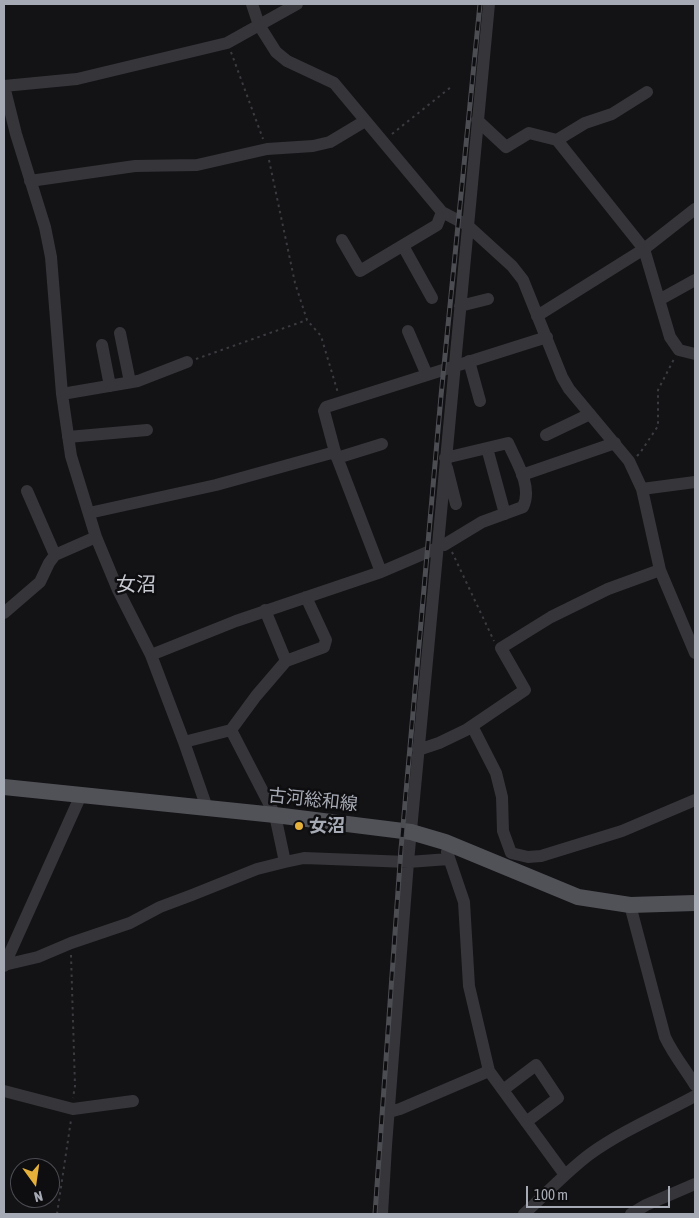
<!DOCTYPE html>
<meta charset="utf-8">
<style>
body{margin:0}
#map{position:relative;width:699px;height:1218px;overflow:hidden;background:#131315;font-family:"Asap Condensed",sans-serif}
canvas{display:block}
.frame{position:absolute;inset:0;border:5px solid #a6aab4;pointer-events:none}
.north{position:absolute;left:10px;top:1158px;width:50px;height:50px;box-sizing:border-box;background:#0e0e10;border:1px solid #4b4c52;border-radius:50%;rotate:166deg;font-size:14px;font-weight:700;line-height:20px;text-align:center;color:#a6aab4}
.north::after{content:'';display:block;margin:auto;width:18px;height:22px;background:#e6b13b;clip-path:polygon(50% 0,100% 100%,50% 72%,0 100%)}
.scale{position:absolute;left:526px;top:1186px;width:144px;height:22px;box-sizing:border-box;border:2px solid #a6aab4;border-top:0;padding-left:6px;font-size:15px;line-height:18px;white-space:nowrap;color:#a6aab4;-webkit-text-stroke:4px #0e0e10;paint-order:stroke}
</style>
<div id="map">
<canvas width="699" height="1218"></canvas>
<div class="frame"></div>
<div class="north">N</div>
<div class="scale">100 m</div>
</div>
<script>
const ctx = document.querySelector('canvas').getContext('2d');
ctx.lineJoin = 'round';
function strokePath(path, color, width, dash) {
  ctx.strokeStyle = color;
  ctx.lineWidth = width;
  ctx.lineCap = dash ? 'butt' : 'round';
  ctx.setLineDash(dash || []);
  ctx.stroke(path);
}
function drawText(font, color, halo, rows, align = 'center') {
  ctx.font = font + ' "Asap Condensed","Noto Sans JP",sans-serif';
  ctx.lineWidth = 5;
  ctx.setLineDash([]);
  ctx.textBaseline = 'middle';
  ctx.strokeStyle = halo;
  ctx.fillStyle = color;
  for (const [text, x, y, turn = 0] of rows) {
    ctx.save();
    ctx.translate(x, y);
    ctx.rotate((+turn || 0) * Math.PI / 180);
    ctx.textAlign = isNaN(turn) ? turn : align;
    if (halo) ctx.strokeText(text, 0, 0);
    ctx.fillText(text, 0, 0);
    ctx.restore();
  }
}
strokePath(new Path2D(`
 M231 52 263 139
 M392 134 451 87
 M269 160 295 283 307 320 321 336 338 393
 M196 359 307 320
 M637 456 640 453 658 426V390L674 359
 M452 552 494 641
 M71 955 75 1086 73 1098
 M57 1214 71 1120`), '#3b3c41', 2, [2.5, 4]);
strokePath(new Path2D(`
 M252 4 259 25 276 52 287 61 334 83 442 212 467 225 512 266 523 280 562 377 569 389 629 461 642 489 660 570 695 653
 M4 86 16 134 45 227 51 257 62 394 71 456 96 537 118 590 151 655 184 742 207 808
 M4 86 77 79 227 43 297 4
 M477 120 506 147 529 133 557 140 585 123 612 114 647 92
 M557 140 644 249 670 337 679 350 695 354
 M30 181 135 166 197 165 267 149 313 146 330 142 365 121
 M342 240 360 271 437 225 442 212
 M403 246 432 298
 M659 300 695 280
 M460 306 488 299
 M537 316 644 249 695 209
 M408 331 427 375
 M120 333 130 382
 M102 345 110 386
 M469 361 480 401
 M62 394 138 381 187 362
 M546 435 590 414
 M68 437 147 430
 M487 448 505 514
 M337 458 382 444
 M447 468 456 504
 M522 475 615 443
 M642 489 695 482
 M27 491 55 555
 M89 513 216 485 335 452
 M444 545 482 522 523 507C533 487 516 461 508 443L445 458
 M381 572 335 452 324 411 326 407 547 337
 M265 610 286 661
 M4 613 40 582 49 563 55 555 96 537
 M151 655 236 621 381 572 437 548
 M472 726 496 773 502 797 503 831 511 853 528 857 541 856 622 831 695 800
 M231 730 275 815 285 862
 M184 742 231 730 256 696 286 661 324 647 326 640 306 597
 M418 750 439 743 466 730 525 690 501 648 551 617 608 589 660 570
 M447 852 464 902 469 986 489 1071 565 1175
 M630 905 665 1037C673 1054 685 1069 695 1085
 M4 965 38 957 71 943 130 923 160 907 192 895 257 869 285 862 304 858 408 862 449 859
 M4 966 81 795
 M503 1090 536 1065 558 1098 526 1122
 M4 1091 73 1109 133 1101
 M389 1112 400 1109 489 1071
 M382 1214 386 1146 408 862 489 4
 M524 1214C546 1194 566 1172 590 1154 622 1131 660 1115 695 1096
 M631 1214 646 1205 695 1184`), '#35353a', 12);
strokePath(new Path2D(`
 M4 787 275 815 411 832 445 842 578 897 630 905 695 903`), '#515258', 16);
const rail = new Path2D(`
 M375 1214 401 849 441 396 480 4`);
strokePath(rail, '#4c4d53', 5);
strokePath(rail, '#0e0e10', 3, [9]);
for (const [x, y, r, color] of [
 [299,826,5,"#e6b13b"]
]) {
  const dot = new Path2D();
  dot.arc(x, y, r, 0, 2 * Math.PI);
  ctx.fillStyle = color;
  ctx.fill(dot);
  strokePath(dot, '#0e0e10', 2);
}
drawText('18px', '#a6aab4', '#0e0e10', [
 ["古河総和線",313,800,6]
]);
drawText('bold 18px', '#a6aab4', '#0e0e10', [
 ["女沼",309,826]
], 'left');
drawText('20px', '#c7c9d1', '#0e0e10', [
 ["女沼",136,585]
]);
</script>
